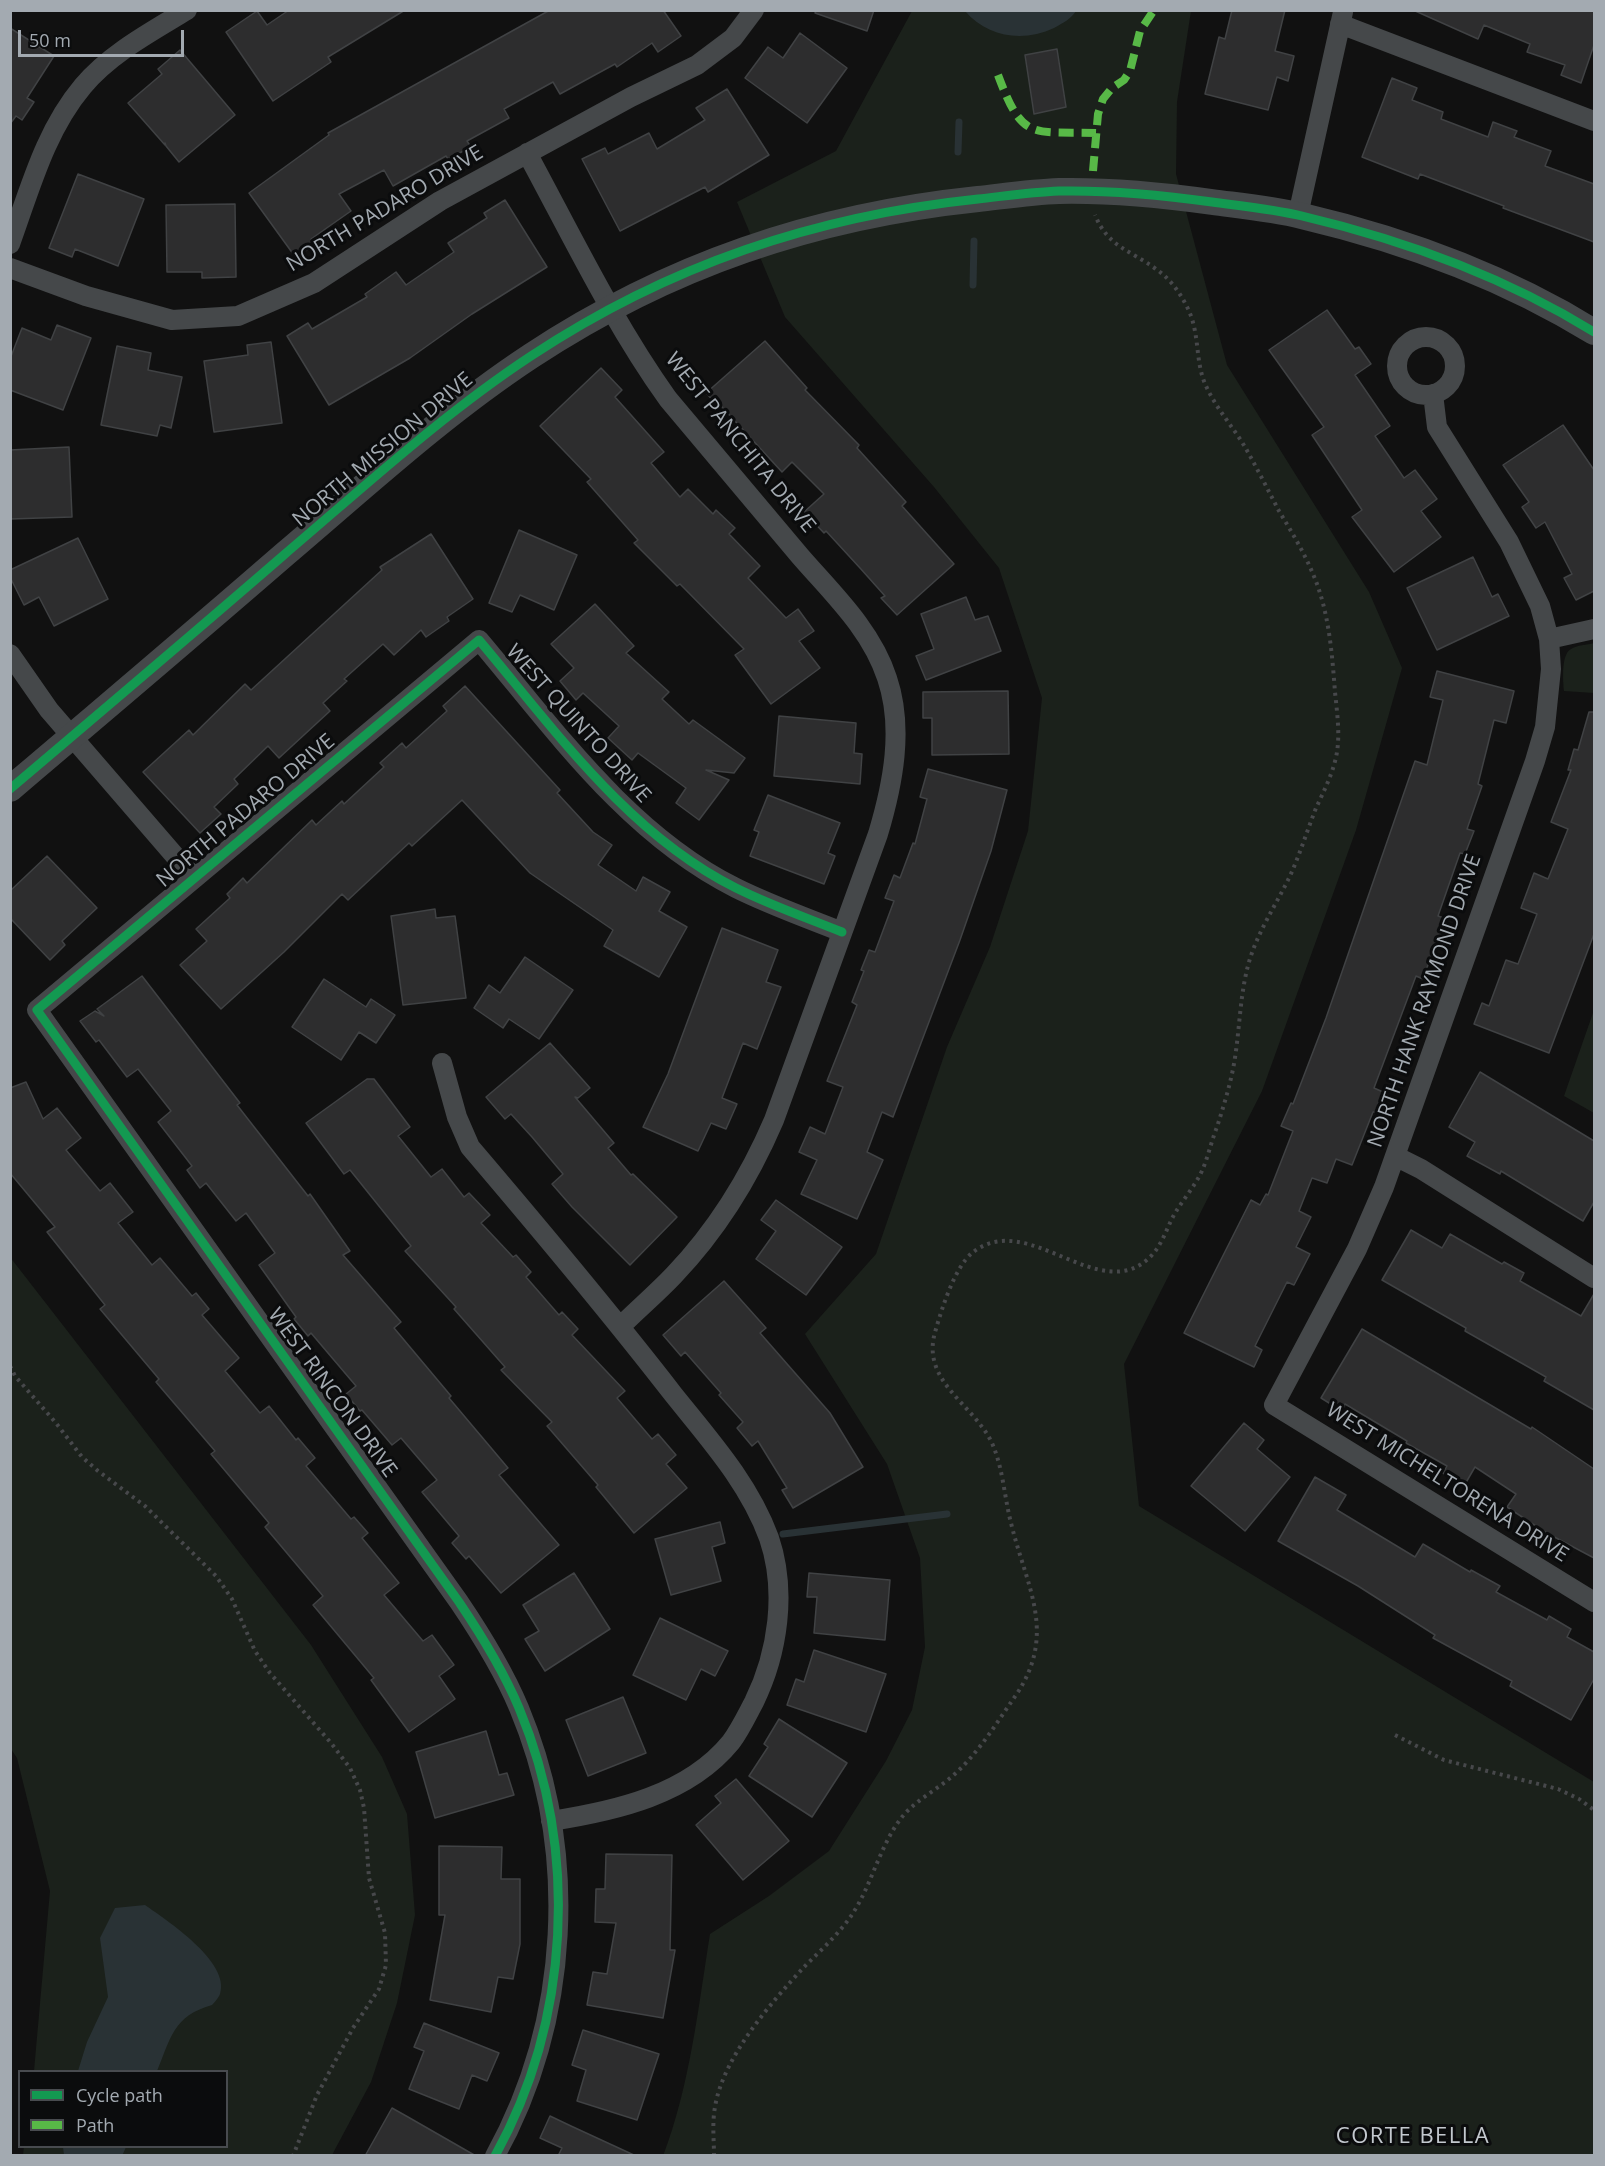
<!DOCTYPE html>
<style>
body{margin:0}
#map{position:relative;width:1605px;height:2166px;overflow:hidden;background:#111;font-family:"Open Sans",sans-serif}
canvas{display:block}
.frame{position:absolute;inset:0;border:12px solid #a3aab1;pointer-events:none}
.legend{position:absolute;left:18px;top:2070px;width:210px;height:78px;box-sizing:border-box;background:#0b0c0d;border:2px solid #484b4f;margin:0;padding:8px 10px;list-style:none;font-size:18px;color:#a3aab1}
.legend li{display:flex;align-items:center;gap:12px;height:30px}
.legend b{width:30px;border:2px solid #484b4f}
.scale{position:absolute;left:18px;top:30px;width:166px;height:27px;box-sizing:border-box;border:3px solid #a3aab1;border-top:0;padding-left:8px;font-size:18px;line-height:21px;white-space:nowrap;color:#a3aab1;-webkit-text-stroke:4px #0b0c0d;paint-order:stroke}
</style>
<div id="map">
<canvas width="1605" height="2166"></canvas>
<div class="frame"></div>
<ul class="legend">
<li><b style="height:8px;background:#139951"></b>Cycle path</li>
<li><b style="height:8px;background:#58b947"></b>Path</li>
</ul>
<div class="scale">50 m</div>
</div>
<script>
const ctx = document.querySelector('canvas').getContext('2d');
ctx.lineJoin = 'round';
function fill(path, color) {
  ctx.fillStyle = color;
  ctx.fill(path, 'evenodd');
}
function strokePath(path, color, width, dash) {
  ctx.strokeStyle = color;
  ctx.lineWidth = width;
  ctx.lineCap = dash ? 'butt' : 'round';
  ctx.setLineDash(dash || []);
  ctx.stroke(path);
}
function drawText(font, color, halo, rows, align = 'center') {
  ctx.font = font + ' "Open Sans",sans-serif';
  ctx.lineWidth = 6;
  ctx.setLineDash([]);
  ctx.textBaseline = 'middle';
  ctx.strokeStyle = halo;
  ctx.fillStyle = color;
  for (const [text, x, y, turn = 0] of rows) {
    ctx.save();
    ctx.translate(x, y);
    ctx.rotate((+turn || 0) * Math.PI / 180);
    ctx.textAlign = isNaN(turn) ? turn : align;
    if (halo) ctx.strokeText(text, 0, 0);
    ctx.fillText(text, 0, 0);
    ctx.restore();
  }
}
fill(new Path2D(`
 M912 11H1191L1177 102 1176 174 1227 365 1369 592 1402 668 1356 830 1262 1091 1124 1364 1139 1506 1594 1782V2155L663 2156C690 2085 698 2009 710 1934L769 1896 829 1851 886 1761 912 1710 925 1647 920 1558 887 1464 805 1334 876 1254 947 1047 990 947 1028 831 1042 698 999 568 934 487 785 317 737 202 836 151Z
 M1594 643V693L1564 691C1563 681 1561 654 1571 649 1577 645 1587 645 1594 643Z
 M1594 1010V1113L1564 1096Z
 M10 1257 311 1645 382 1757 407 1814 415 1915 397 2003 371 2082 332 2155H23L24 2146H226V2072L34 2071 50 1891 17 1758 11 1749Z`), '#1b211b');
fill(new Path2D(`
 M965 11H1076C1071 19 1063 23 1054 28 1024 42 988 38 965 11Z
 M145 1905C166 1920 231 1962 220 1994 219 1997 215 2002 212 2005 173 2016 171 2038 157 2071H78L87 2042 108 1997 100 1938 115 1908Z
 M63 2147V2146L126 2147 122 2156 64 2155Z`), '#293235');
strokePath(new Path2D(`
 M958 152 959 122
 M973 285 974 241
 M783 1534 947 1514`), '#293235', 7);
const building = new Path2D(`
 M289 10H405L328 57 331 62 273 101 226 32 257 11 267 25Z
 M550 10H663L681 36 658 52 652 43 617 67 615 64 560 94 553 82 504 109 509 118 467 141 471 147 448 159 446 156 393 186 384 170 339 194 351 211 311 239 315 244 296 258 249 193 329 135 328 133Z
 M816 10H874L867 31 815 13Z
 M1232 10H1285L1275 51 1294 56 1288 81 1277 77 1268 110 1205 94 1219 37 1225 39Z
 M1413 10H1594V45L1581 83 1561 75 1565 65 1527 52 1530 44 1484 25 1478 39Z
 M10 28 54 56 27 98 34 102 22 120 16 116 10 124Z
 M800 33 847 68 807 123 745 78 768 47 783 58Z
 M1057 49 1066 107 1034 114 1025 55Z
 M180 50 235 115 179 162 166 146 165 143V145L128 103 162 74 158 69Z
 M1392 78 1417 88 1412 100 1443 112 1441 119 1488 137 1493 122 1517 131 1514 137 1551 151 1545 166 1594 184V242L1503 208 1504 206 1420 174 1418 179 1362 157Z
 M727 89 769 155 708 192 705 187 620 231 582 159 605 148 608 154 649 133 657 149 705 120 696 108Z
 M78 174 144 199 118 266 75 249 72 257 49 248Z
 M505 200 547 267 472 314 410 358 329 405 287 336 308 323 312 329 367 297 365 294 396 272 406 285 454 252 448 243 487 218 484 213Z
 M235 204 236 277 202 278V272H167L166 205Z
 M1327 310 1355 349 1359 347 1371 364 1355 375 1390 426 1375 436 1404 478 1415 470 1437 499 1421 511 1441 537 1394 572 1352 517 1362 510 1312 435 1324 427 1269 350Z
 M57 325 91 338 63 410 10 390V359L22 328 51 340Z
 M765 341 807 388 805 390 859 445 857 448 906 502 902 506 954 564 897 615 881 598 885 596 860 568 826 531 824 533 804 512 824 494 792 462 782 472 722 407 720 408 706 393Z
 M271 342 282 423 214 432 204 361 248 355 247 345Z
 M117 346 151 353 148 370 182 377 171 428 160 425 157 436 101 425Z
 M601 368 622 390 615 397 664 452 651 463 680 497 688 489 713 514 716 510 735 528 729 534 760 566 748 578 786 618 798 609 814 631 799 641 820 668 771 704 735 655 744 649 680 584 677 586 634 543 638 540 587 482 591 479 540 426Z
 M1563 425 1594 470V591L1576 600 1564 578 1572 574 1545 522 1536 528 1522 507 1529 502 1503 465Z
 M69 447 72 517 10 519V450Z
 M519 530 577 555 554 610 520 595 512 612 489 603Z
 M431 534 473 599 447 617 449 621 426 637 421 630 394 655 383 644 344 679 347 681 323 703 330 711 279 758 268 746 234 779 238 784 214 807 221 814 200 833 143 772 189 730 193 735 245 684 251 690 382 570 380 567Z
 M78 538 108 599 54 626 39 597 24 605 10 577V570Z
 M1473 557 1492 597 1498 594 1509 616 1437 650 1407 588Z
 M966 597 975 620 988 616 1001 651 926 680 916 656 934 649 921 614Z
 M595 604 634 646 626 653 669 692 662 699 689 724 693 720 745 758 734 773 706 770 729 780 699 820 676 803 686 788 638 753 632 760 608 738 619 726 583 693 576 700 560 681 574 668 551 644Z
 M1437 671 1514 691 1506 723 1494 720 1478 784 1482 786 1467 829 1474 831 1465 854 1460 853 1438 916 1447 919 1438 942H1436L1423 979 1416 976 1374 1088 1383 1092 1375 1112H1373L1352 1165 1336 1159 1327 1183 1312 1178 1299 1211 1311 1217 1296 1247 1310 1254 1294 1285 1287 1282 1255 1346 1262 1350 1254 1367 1184 1333 1251 1200 1260 1205 1266 1194 1268 1195 1293 1131 1281 1126 1291 1103 1293 1104 1326 1018 1415 761 1427 765 1443 700 1430 697Z
 M465 686 560 790 557 793 593 832 612 845 598 865 636 891 643 877 670 892 659 911 687 927 659 977 604 946 613 930 530 873 462 800 412 846 409 843 348 900 342 894 284 952 221 1009 180 965 207 941 196 929 230 898 227 894 243 878 247 883 312 820 316 825 342 801 344 804 384 767 380 763 402 743 406 748 447 711 443 706Z
 M1008 691 1009 754 932 755V718H923V692Z
 M1589 712H1594V934L1549 1053 1474 1024 1482 1003 1489 1006 1506 960 1518 964 1537 914 1521 908 1534 873 1548 879 1568 829 1551 822 1571 770H1568L1574 749 1578 750Z
 M779 716 856 723 854 753 862 754 860 784 774 776Z
 M928 769 1007 790 991 851 960 940 893 1117 882 1112 867 1152 883 1160 857 1219 801 1194 817 1160 799 1152 810 1127 825 1134 843 1087 827 1081 857 1005 852 1002 864 971 861 970 869 950 875 952 894 901 885 898 894 875 900 878 913 843 915 844 927 799 920 797Z
 M768 795 840 823 828 853 835 856 824 884 750 856 759 832 754 830Z
 M47 856 97 908 62 941 65 945 50 960 10 918V891Z
 M435 909 436 918 455 916 466 998 403 1005 391 916Z
 M722 928 778 950 766 982 781 987 757 1049 743 1043 722 1098 737 1104 726 1129 711 1123 698 1151 643 1127 668 1074Z
 M525 957 573 990 539 1039 509 1019 503 1028 474 1008 489 985 500 993Z
 M142 976 240 1103 237 1105 308 1196 310 1194 350 1251 343 1255 401 1322 394 1328 451 1396 449 1398 508 1468 499 1475 559 1545 501 1593 469 1556 466 1559 452 1543 459 1536 422 1492 437 1480 401 1438 392 1445 362 1410 360 1411 346 1394 356 1386 311 1333 308 1336 294 1319 296 1317 259 1265 275 1253 246 1213 236 1221 206 1183 200 1188 187 1170 192 1166 158 1122 171 1111 138 1069 127 1077 99 1040 96 1042 80 1021 95 1011 104 1016 97 1009Z
 M324 979 366 1007 371 999 395 1015 376 1043 359 1032 341 1060 292 1027Z
 M550 1043 590 1088 578 1098 575 1097 614 1143 608 1148 631 1175 633 1174 677 1217 630 1265 572 1207 552 1184 563 1174 532 1137 511 1114 505 1119 486 1097Z
 M1480 1072 1594 1141V1202L1583 1221 1501 1171 1500 1174 1467 1156 1475 1142 1449 1127Z
 M367 1079H374L410 1127 398 1136 431 1177 442 1169 464 1197 469 1193 490 1215 481 1223 513 1257 516 1255 531 1272 526 1277 559 1315 562 1312 578 1329 572 1335 625 1391 617 1398 652 1439 658 1434 676 1455 666 1464 687 1488 634 1533 596 1487 598 1485 547 1426 552 1422 501 1370 505 1367 454 1309 456 1307 405 1251 411 1246 350 1170 344 1174 306 1123Z
 M26 1082 43 1119 57 1108 81 1138 66 1150 100 1191 110 1183 133 1212 118 1223 152 1265 160 1258 192 1296 196 1293 209 1309 202 1315 239 1358 225 1371 260 1413 269 1406 296 1440 298 1438 315 1458 306 1466 351 1519 354 1517 368 1533 362 1538 399 1583 384 1595 423 1641 432 1635 454 1665 439 1676 455 1699 409 1732 371 1680 374 1678 313 1605 323 1596 265 1527 269 1523 211 1454 215 1451 156 1382 159 1379 100 1309 105 1305 47 1232 55 1227 10 1173V1088Z
 M776 1200 842 1247 806 1295 756 1259 776 1231 761 1220Z
 M1411 1230 1442 1248 1450 1234 1502 1264 1504 1262 1524 1273 1520 1281 1581 1316 1594 1294V1410L1544 1381 1546 1377 1465 1331 1466 1328 1382 1280Z
 M724 1281 766 1328 760 1333 830 1413 863 1467 793 1508 782 1490 787 1488 758 1441 752 1446 737 1428 743 1422 719 1395 721 1393 685 1352 681 1356 663 1335Z
 M1362 1329 1531 1429 1532 1427 1594 1469V1558L1545 1532 1507 1507 1516 1494 1475 1467 1464 1486 1443 1473 1447 1466 1406 1443 1407 1441 1345 1404 1342 1411 1321 1398Z
 M1244 1423 1264 1440 1257 1449 1290 1477 1245 1531 1191 1486Z
 M1315 1477 1346 1495 1337 1510 1415 1557 1423 1544 1470 1572 1471 1570 1500 1586 1496 1592 1547 1620 1549 1616 1571 1629 1567 1637 1594 1652V1679L1571 1720 1510 1686 1512 1681 1433 1638 1435 1635 1358 1586 1278 1541Z
 M720 1522 725 1543 712 1547 721 1581 671 1595 655 1539Z
 M574 1573 610 1629 545 1671 525 1639 539 1631 523 1605Z
 M809 1573 890 1580 885 1640 814 1633 817 1597H807Z
 M660 1618 728 1651 715 1676 701 1669 686 1700 633 1675Z
 M814 1650 886 1674 866 1732 787 1705 796 1679 804 1682Z
 M623 1697 646 1753 588 1776 566 1720Z
 M779 1719 847 1763 812 1817 749 1776 768 1747 764 1744Z
 M486 1731 499 1775 507 1773 514 1795 435 1818 416 1752Z
 M736 1779 789 1841 743 1880 696 1825 721 1803 715 1796Z
 M439 1846 502 1847 501 1879H520V1944L513 1979 498 1977 491 2012 430 2000 445 1915H439Z
 M606 1854 672 1855 670 1950H675L663 2018 587 2005 593 1972 607 1974 616 1923 595 1922 596 1889H605Z
 M424 2023 499 2053 487 2081 472 2075 459 2109 409 2089 424 2051 414 2047Z
 M583 2030 659 2054 637 2120 577 2101 586 2070 572 2065Z
 M392 2108 408 2117 476 2156H365Z
 M550 2116 571 2126 636 2156H558L562 2148 540 2138Z`);
fill(building, '#2d2d2e');
strokePath(building, '#404244', 1.5);
strokePath(new Path2D(`
 M10 1366 15 1376 56 1423 82 1457 98 1471 145 1506 216 1576 232 1599 255 1651 270 1673 331 1743 350 1768 360 1790 364 1808 369 1878 385 1933 386 1965 379 1989 353 2028 317 2095 293 2156
 M1395 1735 1444 1760 1558 1789 1579 1799 1594 1810
 M714 2156C714 2140 712 2123 715 2107 723 2057 771 2003 804 1967 821 1950 840 1933 853 1913 872 1884 880 1845 902 1817 915 1801 933 1792 949 1779 976 1757 996 1724 1016 1695 1058 1633 1026 1586 1011 1523 1004 1496 1003 1466 991 1441 971 1402 919 1380 936 1329 942 1308 955 1267 972 1253 1028 1207 1101 1310 1152 1255 1163 1243 1167 1227 1175 1213 1183 1200 1194 1187 1201 1173 1208 1158 1211 1142 1217 1127 1223 1108 1229 1089 1233 1069 1240 1034 1239 997 1249 962 1258 931 1276 905 1290 876 1300 854 1307 831 1316 808 1324 791 1334 771 1337 752 1340 733 1337 712 1335 692 1332 653 1329 611 1313 574 1304 552 1291 531 1279 511 1268 490 1257 468 1245 447 1233 427 1216 408 1206 386 1194 360 1201 332 1186 305 1179 291 1169 278 1156 269 1130 250 1108 247 1095 215`), '#47484b', 4, [3, 4.5]);
strokePath(new Path2D(`
 M1340 24 1594 121
 M527 153C572 236 613 322 668 399 712 451 756 503 800 556 832 593 871 629 887 678 904 728 893 784 878 834L774 1120C750 1176 717 1230 674 1275 657 1293 638 1309 621 1326
 M1298 215 1343 12
 M10 244C30 189 45 131 83 86 111 53 151 32 187 10
 M10 268 86 296 172 320 238 316 314 283 440 201 631 97 697 65 733 38 754 10
 M1397 366a29 29 0 1 1 58 0a29 29 0 1 1-58 0Z
 M1433 394 1437 427 1509 542 1540 606 1549 639 1551 669 1545 727 1535 761 1384 1187 1357 1249 1274 1405 1594 1602
 M1549 639 1594 629
 M10 654 49 710 194 878
 M442 1063 457 1117 470 1147C539 1228 608 1310 673 1394 709 1439 749 1483 769 1538 787 1591 778 1653 754 1702 747 1715 740 1730 731 1742 688 1795 615 1811 551 1821
 M1395 1156 1421 1169 1594 1278
 M495 2156C570 2020 579 1852 519 1708 503 1670 482 1636 459 1602L37 1010 479 640C555 730 628 834 736 888 770 905 807 918 842 932`), '#45484a', 20);
strokePath(new Path2D(`
 M10 789C102 711 194 633 285 554 365 486 443 414 531 356 669 265 815 216 978 199 1005 196 1032 192 1059 191 1110 190 1162 195 1212 202 1242 206 1273 209 1302 216 1404 240 1505 277 1594 332`), '#45484a', 26);
strokePath(new Path2D(`
 M998 75C1023 142 1031 131 1096 133
 M1093 171 1098 114 1103 99 1112 88 1124 80 1130 71 1140 31 1154 10`), '#58b947', 8, [15, 8]);
strokePath(new Path2D(`
 M10 789C102 711 194 633 285 554 365 486 443 414 531 356 669 265 815 216 978 199 1005 196 1032 192 1059 191 1110 190 1162 195 1212 202 1242 206 1273 209 1302 216 1404 240 1505 277 1594 332
 M495 2156C570 2020 579 1852 519 1708 503 1670 482 1636 459 1602L37 1010 479 640C555 730 628 834 736 888 770 905 807 918 842 932`), '#139951', 9);
drawText('21px', '#a3aab1', '#0b0c0d', [
 ["NORTH PADARO DRIVE",385,209,-31],
 ["WEST PANCHITA DRIVE",740,443,51],
 ["NORTH MISSION DRIVE",383,450,-40],
 ["WEST QUINTO DRIVE",578,724,48],
 ["NORTH PADARO DRIVE",246,811,-40],
 ["NORTH HANK RAYMOND DRIVE",1425,1001,-71],
 ["WEST RINCON DRIVE",332,1393,54],
 ["WEST MICHELTORENA DRIVE",1447,1483,32]
]);
ctx.letterSpacing = '1.5px';
drawText('22px', '#c3c8ce', '#0b0c0d', [
 ["CORTE BELLA",1413,2137]
]);
ctx.letterSpacing = '0px';
</script>
